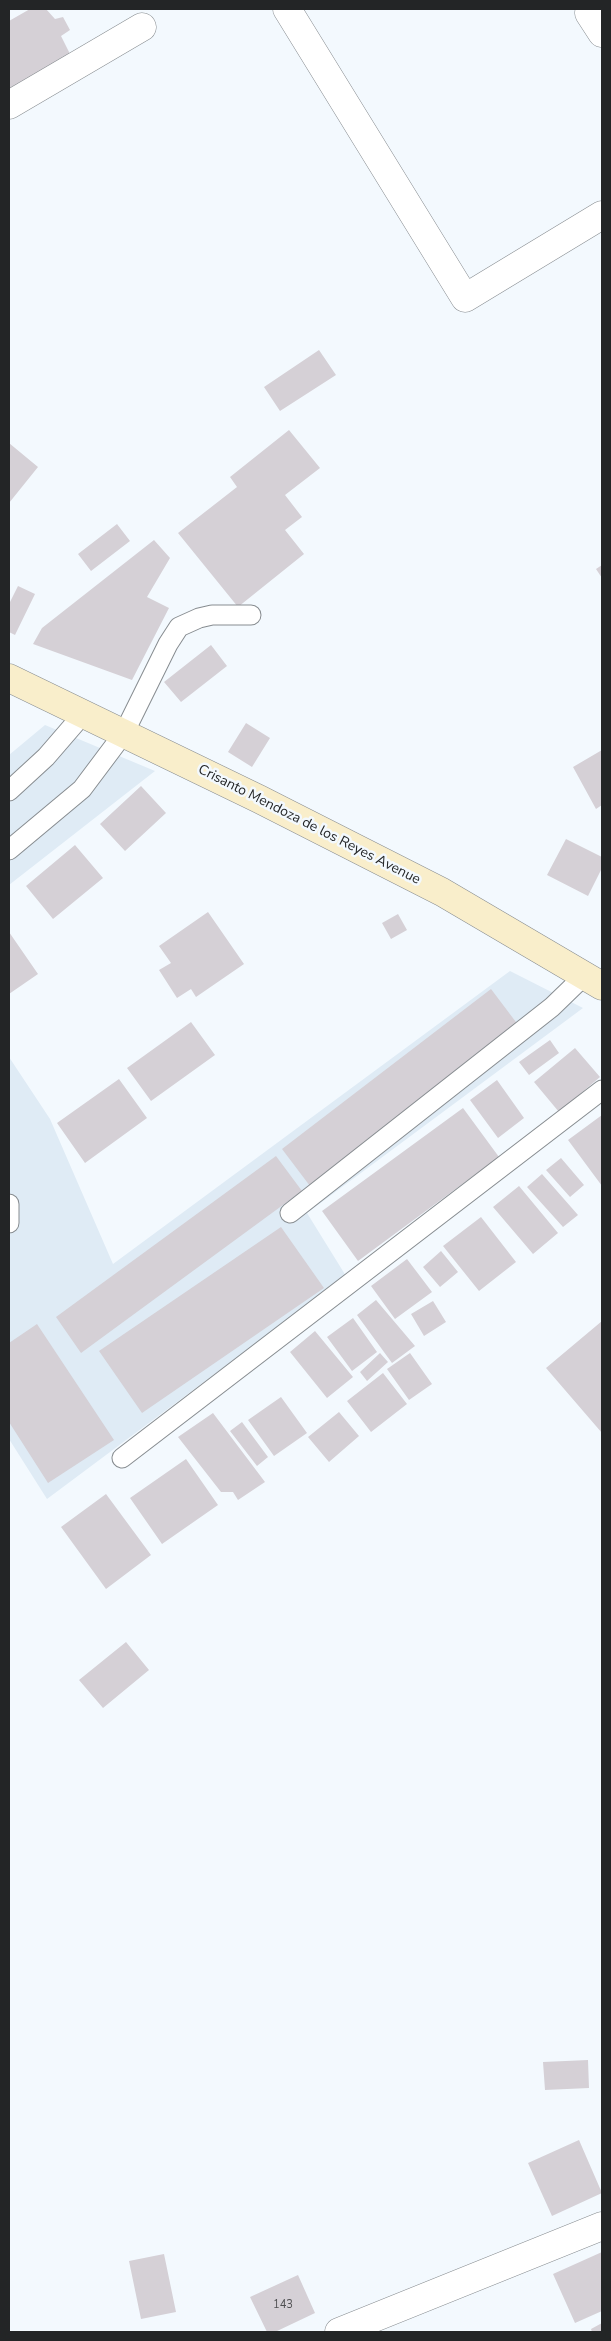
<!DOCTYPE html>
<style>
body{margin:0}
#map{position:relative;width:611px;height:2341px;overflow:hidden;background:#f3f9fe;font-family:"Nunito Sans",sans-serif}
canvas{display:block}
.frame{position:absolute;inset:0;border:10px solid #232526;pointer-events:none}
</style>
<div id="map">
<canvas width="611" height="2341"></canvas>
<div class="frame"></div>
</div>
<script>
const ctx = document.querySelector('canvas').getContext('2d');
ctx.lineJoin = 'round';
function fill(path, color) {
  ctx.fillStyle = color;
  ctx.fill(path, 'evenodd');
}
function strokePath(path, color, width, dash) {
  ctx.strokeStyle = color;
  ctx.lineWidth = width;
  ctx.lineCap = dash ? 'butt' : 'round';
  ctx.setLineDash(dash || []);
  ctx.stroke(path);
}
function drawText(font, color, halo, rows, align = 'center') {
  ctx.font = font + ' "Nunito Sans",sans-serif';
  ctx.lineWidth = 5;
  ctx.setLineDash([]);
  ctx.textBaseline = 'middle';
  ctx.strokeStyle = halo;
  ctx.fillStyle = color;
  for (const [text, x, y, turn = 0] of rows) {
    ctx.save();
    ctx.translate(x, y);
    ctx.rotate((+turn || 0) * Math.PI / 180);
    ctx.textAlign = isNaN(turn) ? turn : align;
    if (halo) ctx.strokeText(text, 0, 0);
    ctx.fillText(text, 0, 0);
    ctx.restore();
  }
}
fill(new Path2D(`
 M45 725 155 771 9 885V755Z
 M510 971 583 1008 307 1213 346 1276 47 1499 9 1439V1057L50 1119 113 1264Z`), '#dfebf5');
fill(new Path2D(`
 M30 9H46L55 19 63 17 70 30 61 36 70 54 9 90V21Z
 M319 350 336 375 280 411 264 387Z
 M289 430 320 468 285 495 302 517 285 530 304 554 238 607 178 533 237 487 230 477Z
 M9 443 38 467 9 503Z
 M117 524 130 541 91 571 78 554Z
 M154 540 170 558 147 597 169 608 132 680 33 644 42 628Z
 M602 565V578L596 569Z
 M18 586 35 594 15 635 9 632V604Z
 M211 645 227 666 181 702 164 682Z
 M246 723 270 738 252 767 228 752Z
 M602 750V805L596 809 573 767Z
 M141 786 166 813 125 851 100 824Z
 M566 839 602 857V868L588 896 547 875Z
 M75 845 103 878 53 919 26 886Z
 M208 912 244 964 196 997 191 989 177 998 159 970 171 963 159 946Z
 M398 914 407 930 391 939 382 923Z
 M9 932 38 974 9 994Z
 M491 989 528 1038 469 1083 310 1186 282 1149Z
 M191 1022 215 1055 151 1101 127 1068Z
 M550 1040 559 1053 529 1075 519 1062Z
 M575 1048 600 1077 559 1112 534 1082Z
 M119 1079 147 1118 85 1163 57 1123Z
 M497 1080 524 1118 498 1138 470 1100Z
 M463 1108 499 1157 358 1261 322 1211Z
 M602 1115V1186L568 1140Z
 M276 1156 302 1191 81 1353 56 1317Z
 M561 1158 584 1185 570 1197 546 1170Z
 M542 1174 578 1215 563 1227 527 1187Z
 M519 1186 558 1233 533 1254 493 1207Z
 M481 1217 516 1262 479 1291 443 1246Z
 M281 1227 324 1288 142 1413 99 1351Z
 M441 1251 458 1272 440 1287 423 1267Z
 M407 1259 432 1292 395 1319 371 1286Z
 M376 1300 415 1346 392 1363 357 1315Z
 M433 1301 446 1322 424 1336 411 1314Z
 M353 1318 377 1352 352 1371 327 1337Z
 M602 1321V1433L546 1368Z
 M37 1324 114 1440 48 1483 9 1422V1343Z
 M315 1331 353 1377 327 1398 290 1352Z
 M380 1353 388 1362 367 1381 360 1372Z
 M410 1353 432 1384 409 1400 387 1369Z
 M383 1373 407 1404 371 1432 347 1401Z
 M281 1397 307 1433 274 1456 248 1420Z
 M339 1412 359 1436 329 1462 308 1437Z
 M213 1413 265 1482 238 1500 233 1492H221L178 1437Z
 M242 1422 268 1457 257 1466 230 1431Z
 M186 1459 218 1505 162 1544 130 1498Z
 M106 1494 151 1555 106 1589 61 1527Z
 M126 1642 149 1670 103 1708 79 1680Z
 M588 2060 589 2088 545 2090 543 2062Z
 M579 2140 602 2193 552 2216 528 2163Z
 M602 2252V2311L575 2323 553 2274Z
 M164 2254 176 2312 141 2319 129 2261Z
 M298 2275 315 2313 275 2332H267L250 2297Z
 M602 2323V2332H592L591 2329Z`), '#d5d0d6');
const lane = new Path2D(`
 M9 791 46 757 84 713
 M9 850 82 789 124 733 168 644 179 627 199 618 212 615H251
 M9 1204V1223
 M290 1213 552 1007 584 976
 M122 1458 602 1090`);
const street = new Path2D(`
 M287 9 465 298 602 215
 M589 13 602 33
 M9 105 142 27
 M339 2332 602 2226`);
const secondary = new Path2D(`
 M9 678 259 799 442 892 602 986`);
strokePath(lane, '#878c90', 21);
strokePath(street, '#878c90', 29);
strokePath(secondary, '#878c90', 29);
strokePath(lane, '#fff', 19);
strokePath(street, '#fff', 28);
strokePath(secondary, '#f9eecb', 28);
drawText('11px', '#505052', null, [
 ["143",283,2305]
]);
drawText('14px', '#232526', '#f3f9fe', [
 ["Crisanto Mendoza de los Reyes Avenue",309,825,27]
]);
</script>
